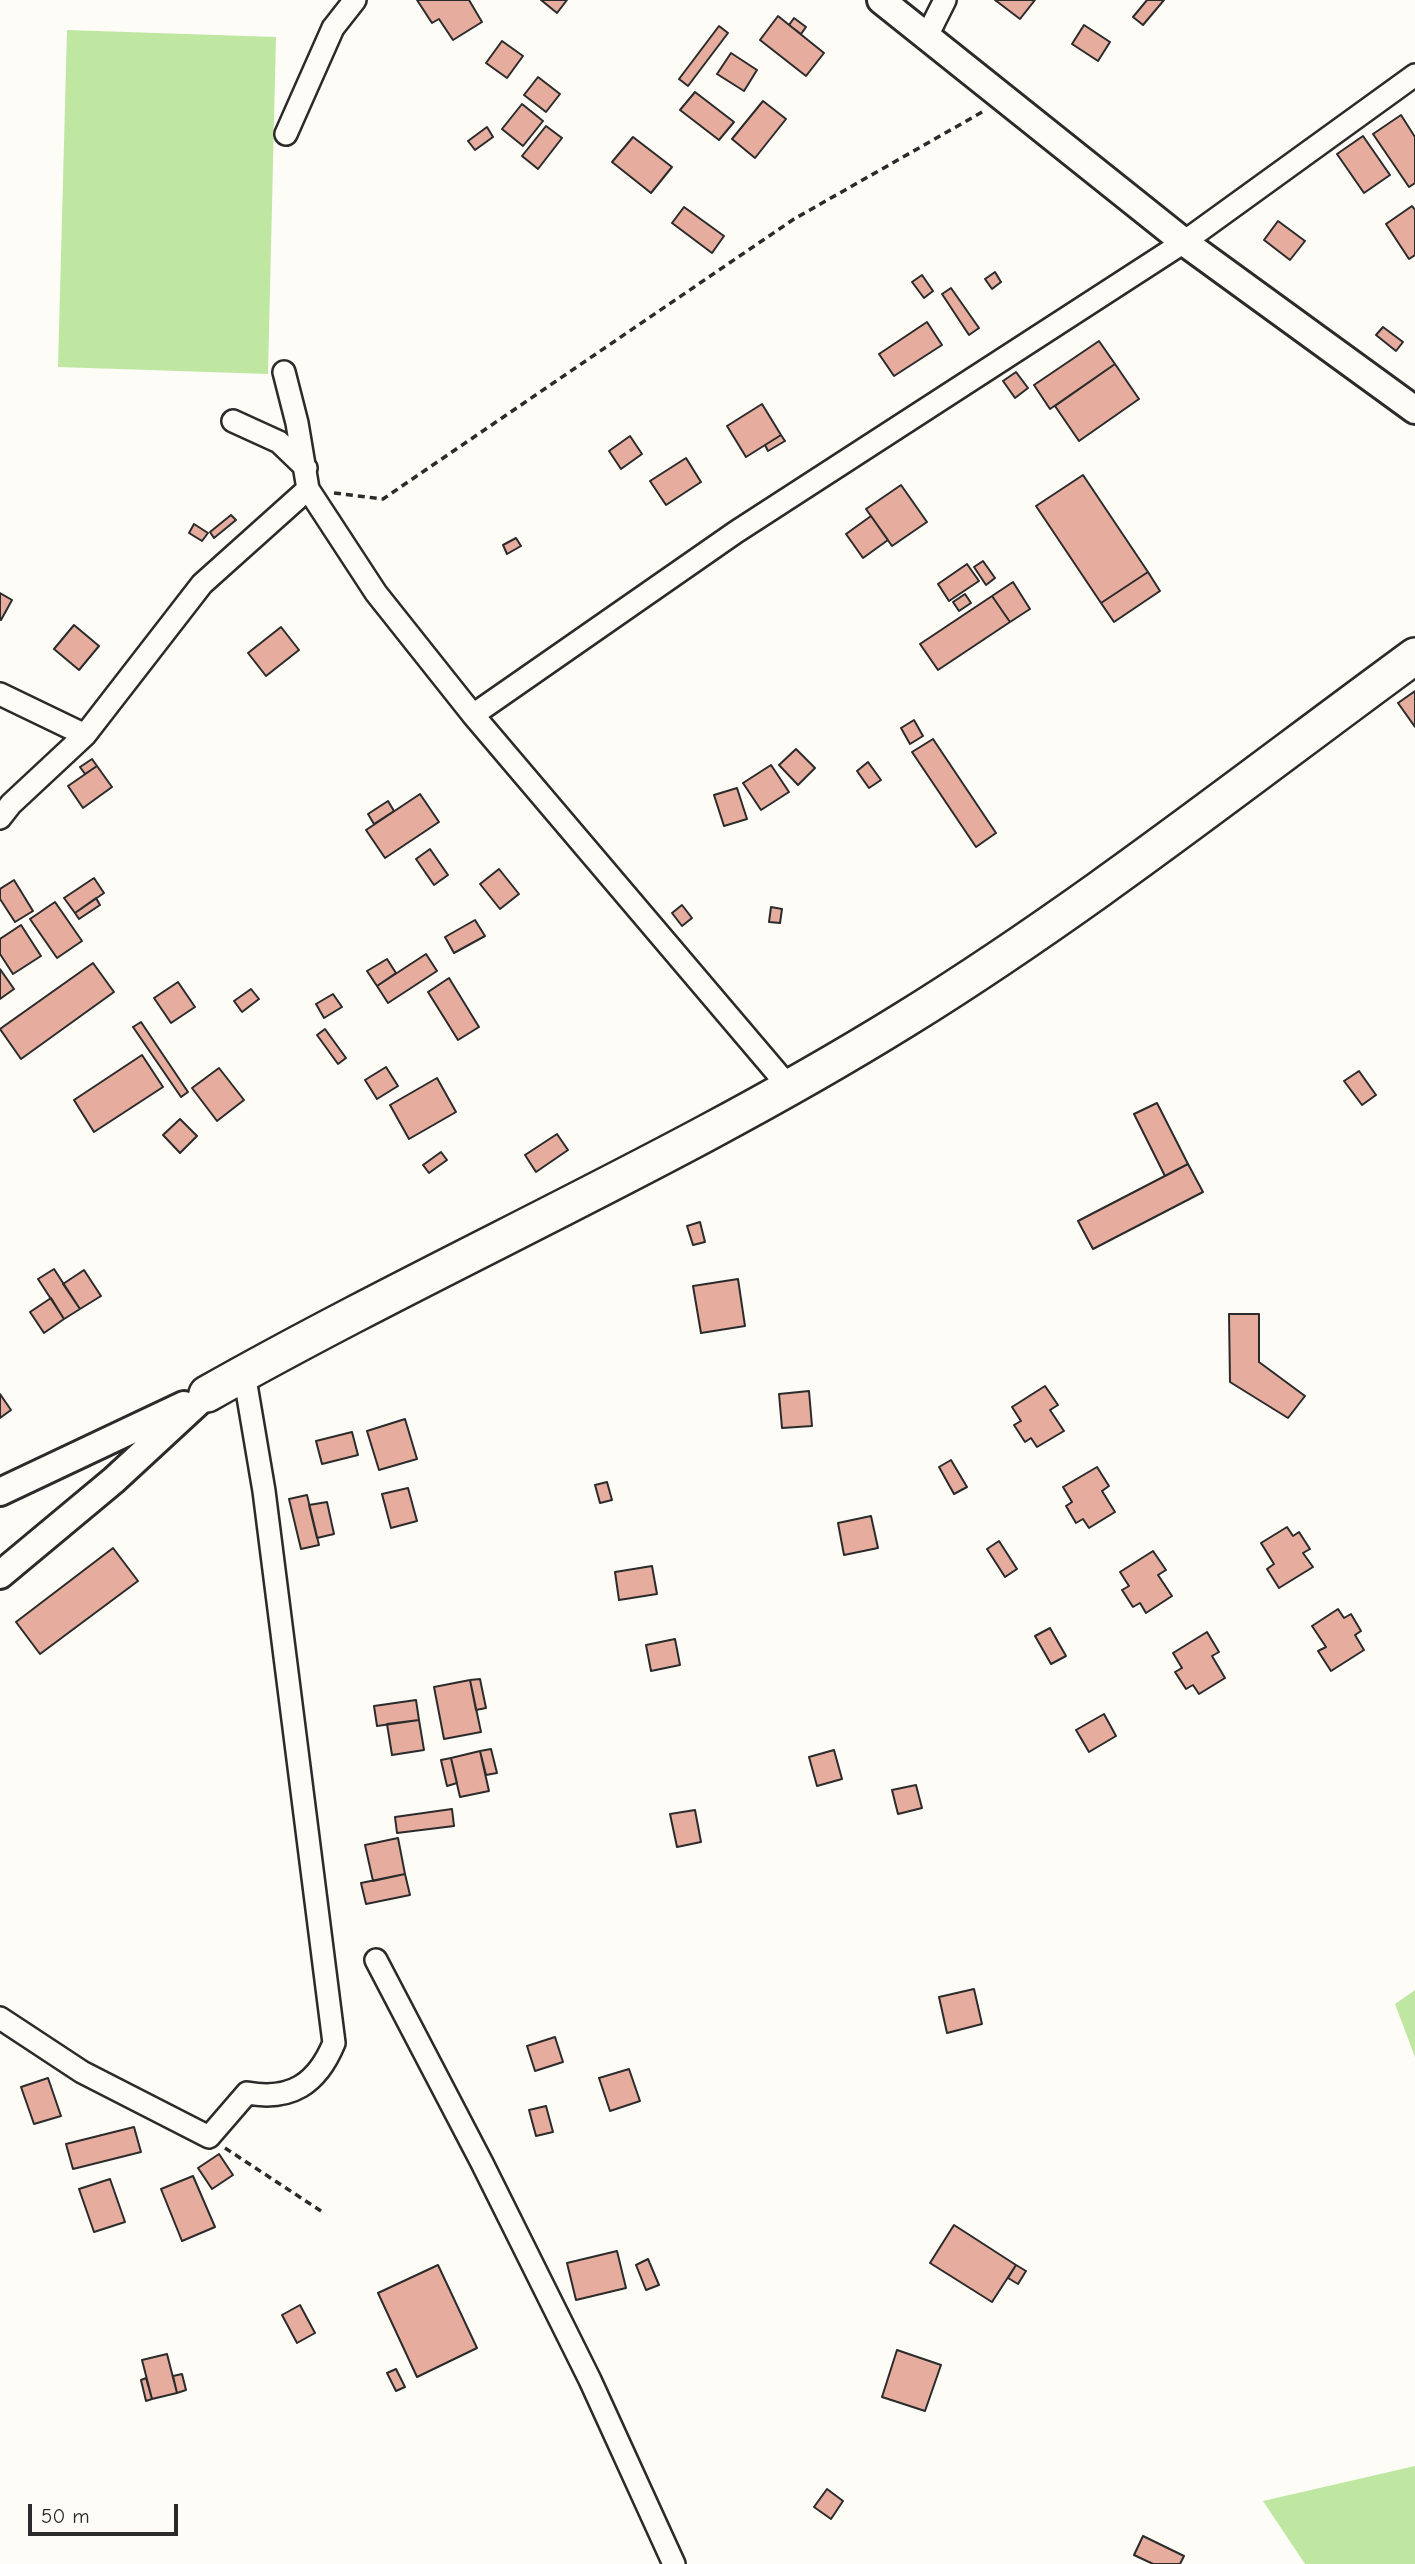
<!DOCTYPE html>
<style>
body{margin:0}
#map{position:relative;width:1415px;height:2564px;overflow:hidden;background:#fdfcf7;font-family:"Comic Neue",sans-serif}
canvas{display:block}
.scale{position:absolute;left:28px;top:2504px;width:150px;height:32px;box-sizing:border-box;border:4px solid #2b2b2b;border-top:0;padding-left:9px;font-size:21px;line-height:24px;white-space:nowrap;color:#2b2b2b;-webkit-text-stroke:5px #fdfcf7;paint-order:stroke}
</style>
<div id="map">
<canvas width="1415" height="2564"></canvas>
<div class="scale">50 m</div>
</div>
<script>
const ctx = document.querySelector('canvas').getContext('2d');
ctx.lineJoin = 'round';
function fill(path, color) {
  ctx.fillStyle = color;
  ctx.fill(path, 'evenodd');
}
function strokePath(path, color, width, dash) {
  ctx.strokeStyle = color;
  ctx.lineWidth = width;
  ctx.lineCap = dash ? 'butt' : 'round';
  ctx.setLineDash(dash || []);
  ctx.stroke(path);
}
fill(new Path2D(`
 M67 30 276 37 268 374 58 367Z
 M1415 1990V2057L1395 2004Z
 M1415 2466V2564H1305L1263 2501Z`), '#c0e7a2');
const building = new Path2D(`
 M417 0H469L482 22 453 40 439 19 432 23Z
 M541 0H567L557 13Z
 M995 0H1035L1020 19Z
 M1147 0H1164L1143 25 1133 17Z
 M778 16 824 53 806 76 760 40Z
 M794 18 806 27 801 34 789 25Z
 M1084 25 1110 42 1098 61 1072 44Z
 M719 26 728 33 688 86 679 79Z
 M502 41 523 56 507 78 486 63Z
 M731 53 757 70 744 91 717 74Z
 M538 77 560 94 546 112 524 95Z
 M695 92 734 122 719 140 680 110Z
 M763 101 786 119 755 158 732 139Z
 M522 104 543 121 523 146 502 129Z
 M1401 115 1415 137V183L1409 187 1373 134Z
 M546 126 562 138 538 169 522 156Z
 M487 127 493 137 475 150 468 141Z
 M1363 136 1390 175 1364 193 1337 154Z
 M633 137 672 167 651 193 612 162Z
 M1412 206 1415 210V255L1409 259 1386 224Z
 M684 207 724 236 712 253 672 223Z
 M1278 221 1305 241 1290 260 1264 240Z
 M995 272 1001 282 992 289 985 279Z
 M922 275 933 291 924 298 912 282Z
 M951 288 979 328 969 335 942 294Z
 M927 322 942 345 894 376 879 354Z
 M1383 327 1403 342 1396 351 1376 335Z
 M1099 341 1115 364 1050 409 1034 385Z
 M1115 364 1139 399 1079 441 1055 406Z
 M1016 372 1028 388 1015 398 1003 381Z
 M762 404 781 435 746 457 727 426Z
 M781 435 785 441 768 451 765 445Z
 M630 436 642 454 621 469 609 451Z
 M686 458 701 482 666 505 650 481Z
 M1083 475 1148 572 1101 603 1036 506Z
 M901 485 927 522 892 546 866 509Z
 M231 515 236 520 214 538 210 532Z
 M871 516 888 540 863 558 846 534Z
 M194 524 208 533 202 541 189 533Z
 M516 538 521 546 507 554 503 545Z
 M983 561 995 578 986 585 974 567Z
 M967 564 979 581 949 601 938 584Z
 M1148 572 1160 591 1114 622 1101 603Z
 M1013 582 1030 609 1010 622 992 596Z
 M0 593 12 600 1 620 0 619Z
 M965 594 971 603 959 611 953 602Z
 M992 596 1010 622 938 670 920 644Z
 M74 625 99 646 79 670 54 649Z
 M281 627 299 650 266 676 248 653Z
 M1415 691V727L1398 703Z
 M914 720 923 736 910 744 901 728Z
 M933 739 996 833 976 847 912 752Z
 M796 749 815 768 798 785 779 765Z
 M92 759 97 766 85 774 80 767Z
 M868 762 881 780 869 788 857 771Z
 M771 765 789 792 761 810 743 783Z
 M97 766 112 787 83 808 68 786Z
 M737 788 747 819 724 826 714 795Z
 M420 794 439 822 385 858 366 830Z
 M388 801 394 811 374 824 368 814Z
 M430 849 448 875 434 885 416 859Z
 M499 869 519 894 500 909 480 884Z
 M94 878 104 893 75 913 64 898Z
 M14 880 33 911 15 922 0 899V889Z
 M96 898 100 905 79 919 75 913Z
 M55 902 82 941 57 958 30 919Z
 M682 905 692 918 682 926 672 913Z
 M771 907 782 909 780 923 769 922Z
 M475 920 485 936 454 953 445 937Z
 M21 925 41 956 13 974 0 954V939Z
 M426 954 437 971 388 1003 377 986Z
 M387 959 396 973 377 986 367 971Z
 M93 963 114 992 21 1059 0 1029Z
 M0 969 14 989 0 999Z
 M449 978 479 1027 458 1040 428 992Z
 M178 982 195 1007 171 1023 154 998Z
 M251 989 259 999 242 1012 234 1001Z
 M333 994 342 1007 324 1018 316 1004Z
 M141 1022 188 1092 181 1097 133 1027Z
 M325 1029 346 1058 338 1064 317 1035Z
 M142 1055 163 1087 94 1132 74 1100Z
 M386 1067 398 1086 377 1099 365 1080Z
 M219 1068 244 1100 217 1121 192 1088Z
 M1359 1071 1376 1095 1362 1105 1344 1081Z
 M437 1078 456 1112 409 1139 390 1105Z
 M1157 1103 1188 1164 1165 1176 1134 1114Z
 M180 1119 197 1136 180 1153 163 1135Z
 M557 1134 568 1150 536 1172 525 1155Z
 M441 1152 447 1160 429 1173 423 1165Z
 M1188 1164 1203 1192 1093 1249 1078 1221Z
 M700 1222 705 1242 693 1245 687 1226Z
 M54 1269 80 1309 64 1319 38 1279Z
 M84 1270 101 1296 80 1309 63 1284Z
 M738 1279 745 1326 701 1333 693 1286Z
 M51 1298 64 1319 44 1333 30 1312Z
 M1229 1314H1259V1362L1305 1396 1288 1418 1230 1382Z
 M1045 1386 1058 1405 1050 1410 1064 1431 1037 1447 1031 1438 1025 1442 1014 1425 1021 1421 1012 1407Z
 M809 1391 812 1426 782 1428 779 1394Z
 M0 1394 11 1410 0 1418Z
 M405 1419 417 1459 379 1470 367 1431Z
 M352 1432 358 1455 322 1464 316 1441Z
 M951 1460 967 1487 954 1494 939 1467Z
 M1097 1467 1109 1486 1102 1491 1115 1512 1089 1528 1083 1519 1076 1523 1066 1506 1072 1502 1063 1487Z
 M607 1482 612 1500 600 1503 595 1485Z
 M408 1488 417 1521 391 1528 382 1494Z
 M307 1495 319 1545 301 1549 289 1499Z
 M327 1502 334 1534 317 1538 309 1505Z
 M871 1516 878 1548 844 1555 838 1523Z
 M1287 1527 1293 1536 1299 1532 1310 1549 1303 1553 1313 1567 1279 1588 1267 1569 1274 1564 1261 1543Z
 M999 1541 1017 1569 1005 1577 987 1549Z
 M113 1548 138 1581 40 1654 16 1622Z
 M1153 1551 1166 1570 1158 1575 1172 1596 1146 1613 1140 1603 1133 1607 1122 1590 1129 1586 1120 1572Z
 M652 1566 657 1594 619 1600 615 1572Z
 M1338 1609 1344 1618 1351 1614 1361 1631 1355 1635 1364 1650 1331 1671 1318 1651 1326 1647 1312 1626Z
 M1050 1628 1066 1656 1051 1664 1035 1636Z
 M1207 1632 1219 1652 1212 1656 1225 1678 1199 1694 1193 1685 1186 1689 1175 1672 1182 1668 1173 1653Z
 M675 1639 680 1665 651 1671 646 1645Z
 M480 1679 486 1708 476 1710 470 1680Z
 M470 1680 481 1732 444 1739 434 1687Z
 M416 1700 419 1720 377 1726 374 1706Z
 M1104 1714 1116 1736 1089 1752 1076 1730Z
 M419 1720 424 1750 392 1755 387 1724Z
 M491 1749 497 1773 486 1775 480 1751Z
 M834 1750 842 1779 817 1786 809 1757Z
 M480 1751 489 1791 460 1797 451 1758Z
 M451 1758 457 1783 447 1786 441 1760Z
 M916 1785 922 1808 898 1814 892 1790Z
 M452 1809 454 1826 397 1833 395 1817Z
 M695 1810 701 1842 677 1847 670 1814Z
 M398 1838 405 1874 373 1881 365 1845Z
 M405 1874 410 1895 366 1904 361 1883Z
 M974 1989 982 2024 947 2033 939 1997Z
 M555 2037 563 2062 535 2071 527 2046Z
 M629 2069 640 2101 610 2111 599 2078Z
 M48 2078 61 2116 34 2124 21 2087Z
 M546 2106 553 2132 536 2136 529 2110Z
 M134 2127 141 2152 73 2169 66 2144Z
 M219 2154 233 2175 212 2189 198 2168Z
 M193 2176 215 2227 182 2241 161 2189Z
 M110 2179 125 2222 94 2232 79 2189Z
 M954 2225 1016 2265 992 2302 930 2263Z
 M617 2251 626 2288 576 2300 567 2263Z
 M648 2259 659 2285 646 2290 636 2265Z
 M438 2265 477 2348 417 2377 378 2293Z
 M1016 2265 1026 2271 1018 2284 1008 2278Z
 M300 2305 315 2333 297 2343 282 2315Z
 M897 2350 941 2365 925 2411 882 2397Z
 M167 2354 177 2393 152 2399 142 2360Z
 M396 2369 405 2387 396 2391 387 2373Z
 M182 2374 186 2390 177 2393 173 2376Z
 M146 2378 152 2399 146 2401 141 2380Z
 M827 2489 843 2501 831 2519 814 2507Z
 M1143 2536 1184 2556 1180 2564H1153L1134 2555Z`);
fill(building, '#e6ad9f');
strokePath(building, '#2b2b2b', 2);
const minor = new Path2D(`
 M927 36 945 0
 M286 134 333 28 355 0
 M284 372 297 423 308 489 376 593 473 715 789 1087
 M233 421 279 442 306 468
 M0 694 85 735
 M473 715 736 532 1184 242 1415 75
 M0 818 11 804 85 735 202 584 308 489
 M376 1960 482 2163 590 2380 674 2564
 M0 2018 82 2072 209 2137 247 2093C291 2101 317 2084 334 2043L264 1491 244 1373`);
const tertiary = new Path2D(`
 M881 0 1184 242 1415 410
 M0 1492 184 1405
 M0 1575 114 1480 207 1394`);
const trunk = new Path2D(`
 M207 1394C437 1264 680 1159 904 1020 1082 910 1247 779 1415 656`);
strokePath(minor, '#2b2b2b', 26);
strokePath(tertiary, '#2b2b2b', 32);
strokePath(trunk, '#2b2b2b', 40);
strokePath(new Path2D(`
 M334 493 383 499 794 219 984 111
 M225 2148 321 2211`), '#2b2b2b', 3.5, [7, 5]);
strokePath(minor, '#fdfcf7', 21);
strokePath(tertiary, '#fdfcf7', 26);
strokePath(trunk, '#fdfcf7', 35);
</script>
